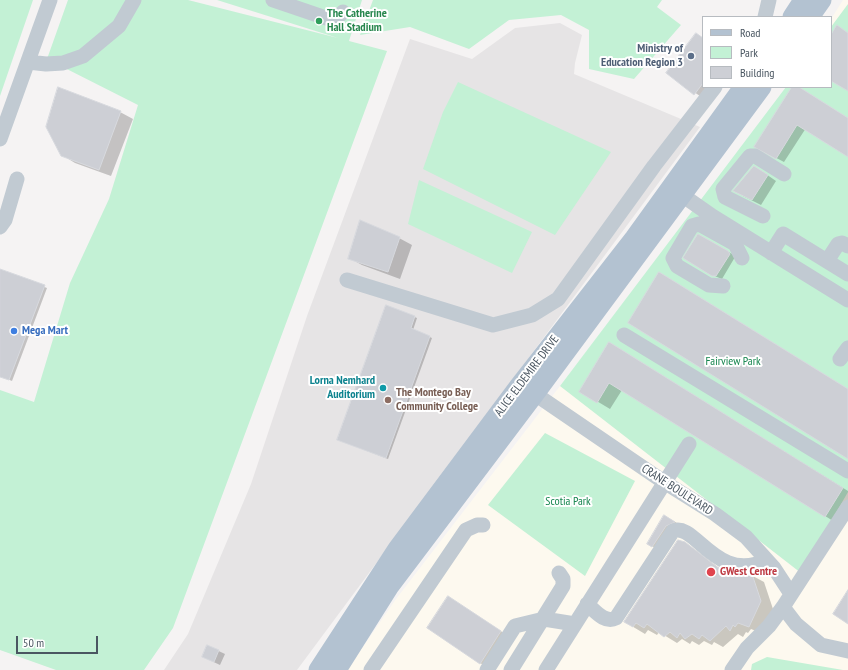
<!DOCTYPE html>
<style>
body{margin:0}
#map{position:relative;width:848px;height:670px;overflow:hidden;background:#f5f3f3;font-family:"PT Sans Narrow",sans-serif}
canvas{display:block}
.legend{position:absolute;left:702px;top:16px;width:130px;height:72px;box-sizing:border-box;background:#fff;border:1px solid #b7bbc0;margin:0;padding:5px 7px;list-style:none;font-size:12px;color:#4a5661}
.legend li{display:flex;align-items:center;gap:8px;height:20px}
.legend b{width:20px;border:1px solid #b7bbc0}
.scale{position:absolute;left:16px;top:636px;width:82px;height:18px;box-sizing:border-box;border:2px solid #4a5661;border-top:0;padding-left:5px;font-size:12px;line-height:14px;white-space:nowrap;color:#4a5661;-webkit-text-stroke:3px #fff;paint-order:stroke}
</style>
<div id="map">
<canvas width="848" height="670"></canvas>
<ul class="legend">
<li><b style="height:5px;background:#b3c2d1"></b>Road</li>
<li><b style="height:11px;background:#c3f1d5"></b>Park</li>
<li><b style="height:11px;background:#cdcfd5"></b>Building</li>
</ul>
<div class="scale">50 m</div>
</div>
<script>
const ctx = document.querySelector('canvas').getContext('2d');
ctx.lineJoin = 'round';
function fill(path, color) {
  ctx.fillStyle = color;
  ctx.fill(path, 'evenodd');
}
function strokePath(path, color, width, dash) {
  ctx.strokeStyle = color;
  ctx.lineWidth = width;
  ctx.lineCap = dash ? 'butt' : 'round';
  ctx.setLineDash(dash || []);
  ctx.stroke(path);
}
function drawText(font, color, halo, rows, align = 'center') {
  ctx.font = font + ' "PT Sans Narrow",sans-serif';
  ctx.lineWidth = 4;
  ctx.setLineDash([]);
  ctx.textBaseline = 'middle';
  ctx.strokeStyle = halo;
  ctx.fillStyle = color;
  for (const [text, x, y, turn = 0] of rows) {
    ctx.save();
    ctx.translate(x, y);
    ctx.rotate((+turn || 0) * Math.PI / 180);
    ctx.textAlign = isNaN(turn) ? turn : align;
    if (halo) ctx.strokeText(text, 0, 0);
    ctx.fillText(text, 0, 0);
    ctx.restore();
  }
}
fill(new Path2D(`
 M843 0H848V670H347L396 599 774 108 831 87V19Z`), '#fdf9ef');
fill(new Path2D(`
 M560 23 582 35 575 63 574 74 700 127 297 670H164L188 634 251 484 307 316 410 39 472 59 515 28Z`), '#e6e4e5');
fill(new Path2D(`
 M0 0H33L0 96Z
 M68 0H188L338 38 217 0H362L349 41 387 51 173 628 144 670H56L0 650V390L34 402 70 283 109 199 138 105 47 59Z
 M373 0H662L657 7 681 25 634 79 589 69V30L561 15 509 20 469 49 410 27 360 35Z
 M848 4V492L801 573 560 386 786 87H831V27Z
 M458 82 611 152 555 235 423 169 443 112Z
 M419 180 532 232 512 273 408 224Z
 M545 433 635 481 585 576 488 505Z
 M767 657 843 670H751L752 664Z`), '#c3f1d5');
fill(new Path2D(`
 M696 34 703 38V87H719L707 101 667 73Z
 M793 87H798L848 119V155L806 128 784 162 763 151Z
 M120 112 133 119 111 176 75 163 62 155Z
 M763 172 776 181 761 205 743 196Z
 M698 235 734 255 735 257 722 279 712 275Z
 M399 238 412 245 400 279 362 265 349 258Z
 M0 270 47 288 12 381 0 376Z
 M386 306 417 318 413 330 432 338 388 459 341 441Z
 M622 351 848 491V507L838 524 622 390 610 409 580 391Z
 M665 516 677 523 678 533 664 553 652 546Z
 M684 543 697 551 723 571 733 575H751L764 582 773 609 761 633 751 629 748 633 746 632 743 637 738 634 723 647 714 642 712 645 704 641 699 645 692 641 690 644 682 639 677 643 659 632 657 635 648 630 645 634 625 622Z
 M448 597 513 639 493 670 480 663Z
 M208 646 225 654 220 665 203 657Z`), '#0003');
const building = new Path2D(`
 M837 25 848 33V91L831 81V35Z
 M696 33 703 38V83L694 95 666 73Z
 M58 87 121 111 99 170 61 156 46 127Z
 M792 87H799L848 118V157L797 125 776 159 754 147Z
 M754 166 768 175 752 200 733 191Z
 M360 220 400 237 388 272 348 259Z
 M698 234 728 251 730 254 716 276H712L683 258Z
 M0 269 45 285 9 380 0 377Z
 M659 272 848 389V459L628 323Z
 M386 305 415 316 411 328 430 336 386 458 337 440Z
 M609 342 843 488 825 517 609 383 597 403 579 392Z
 M664 515 675 522 666 526 652 547 647 544Z
 M678 540 685 542 717 567 733 574H752L761 601 749 627 738 623 735 627 733 625 730 631 726 626 710 641 702 635 699 639 692 634 685 639 680 633 677 638 670 632 664 637 647 624 644 628 636 623 633 627 624 622Z
 M848 590V624L833 614Z
 M448 596 501 631 480 664 427 628Z
 M207 645 219 650 214 662 202 657Z`);
fill(building, '#cdcfd5');
strokePath(building, '#d7d9de', 1);
strokePath(new Path2D(`
 M273 0 329 19 337 18 343 12
 M765 17 769 0
 M28 62 46 64 63 63 83 56 119 26 134 0
 M0 139 50 0
 M682 195 712 216 848 300
 M763 216 725 197 723 189 750 156H755L784 174
 M0 227 5 220 17 179
 M771 253 783 234 848 274
 M827 261 838 244 842 243 848 246
 M347 280 493 325 532 315 558 299 654 166 715 87
 M723 286 709 285 677 266 673 258 692 226 699 224 735 244 742 258
 M624 335 848 471
 M840 359 848 348
 M535 394 664 482 715 514 746 537 774 568 791 594
 M587 604C595 611 605 624 616 618L673 531C695 521 716 585 767 560
 M783 607 796 624 821 645 848 651
 M371 670 466 530 477 525H483
 M487 670 515 626 544 619 575 624
 M511 670 563 586V579L559 573
 M546 670 689 444
 M732 670 747 648 769 626 783 607 848 507`), '#c1cad2', 15);
strokePath(new Path2D(`
 M792 17 803 0
 M810 17 822 0
 M318 670 397 549 518 387 634 238 743 87
 M337 670 390 586 535 394 762 87`), '#b3c2d1', 19);
for (const [x, y, r, color] of [
 [319,21,4,"#2e9e5b"],
 [691,56,4,"#5c6f8a"],
 [14,331,4,"#3f7fe0"],
 [383,388,4,"#0f9aa8"],
 [388,400,4,"#8d6e63"],
 [711,572,5,"#e0444e"]
]) {
  const dot = new Path2D();
  dot.arc(x, y, r, 0, 2 * Math.PI);
  ctx.fillStyle = color;
  ctx.fill(dot);
  strokePath(dot, '#fff', 1.5);
}
drawText('bold 12px', '#27864d', '#fff', [
 ["The Catherine",327,14],
 ["Hall Stadium",327,28]
], 'left');
drawText('bold 12px', '#4e5e75', '#fff', [
 ["Ministry of",683,49],
 ["Education Region 3",683,63]
], 'right');
drawText('bold 12px', '#366cbe', '#fff', [
 ["Mega Mart",22,331]
], 'left');
drawText('12px', '#17864f', '#fff', [
 ["Fairview Park",733,362],
 ["Scotia Park",568,502]
]);
drawText('12px', '#4a5661', '#fff', [
 ["ALICE ELDEMIRE DRIVE",527,376,-53],
 ["CRANE BOULEVARD",677,490,33]
]);
drawText('bold 12px', '#0d838f', '#fff', [
 ["Lorna Nemhard",375,381],
 ["Auditorium",375,395]
], 'right');
drawText('bold 12px', '#785e54', '#fff', [
 ["The Montego Bay",396,393],
 ["Community College",396,407]
], 'left');
drawText('bold 12px', '#be3a42', '#fff', [
 ["GWest Centre",720,572]
], 'left');
</script>
